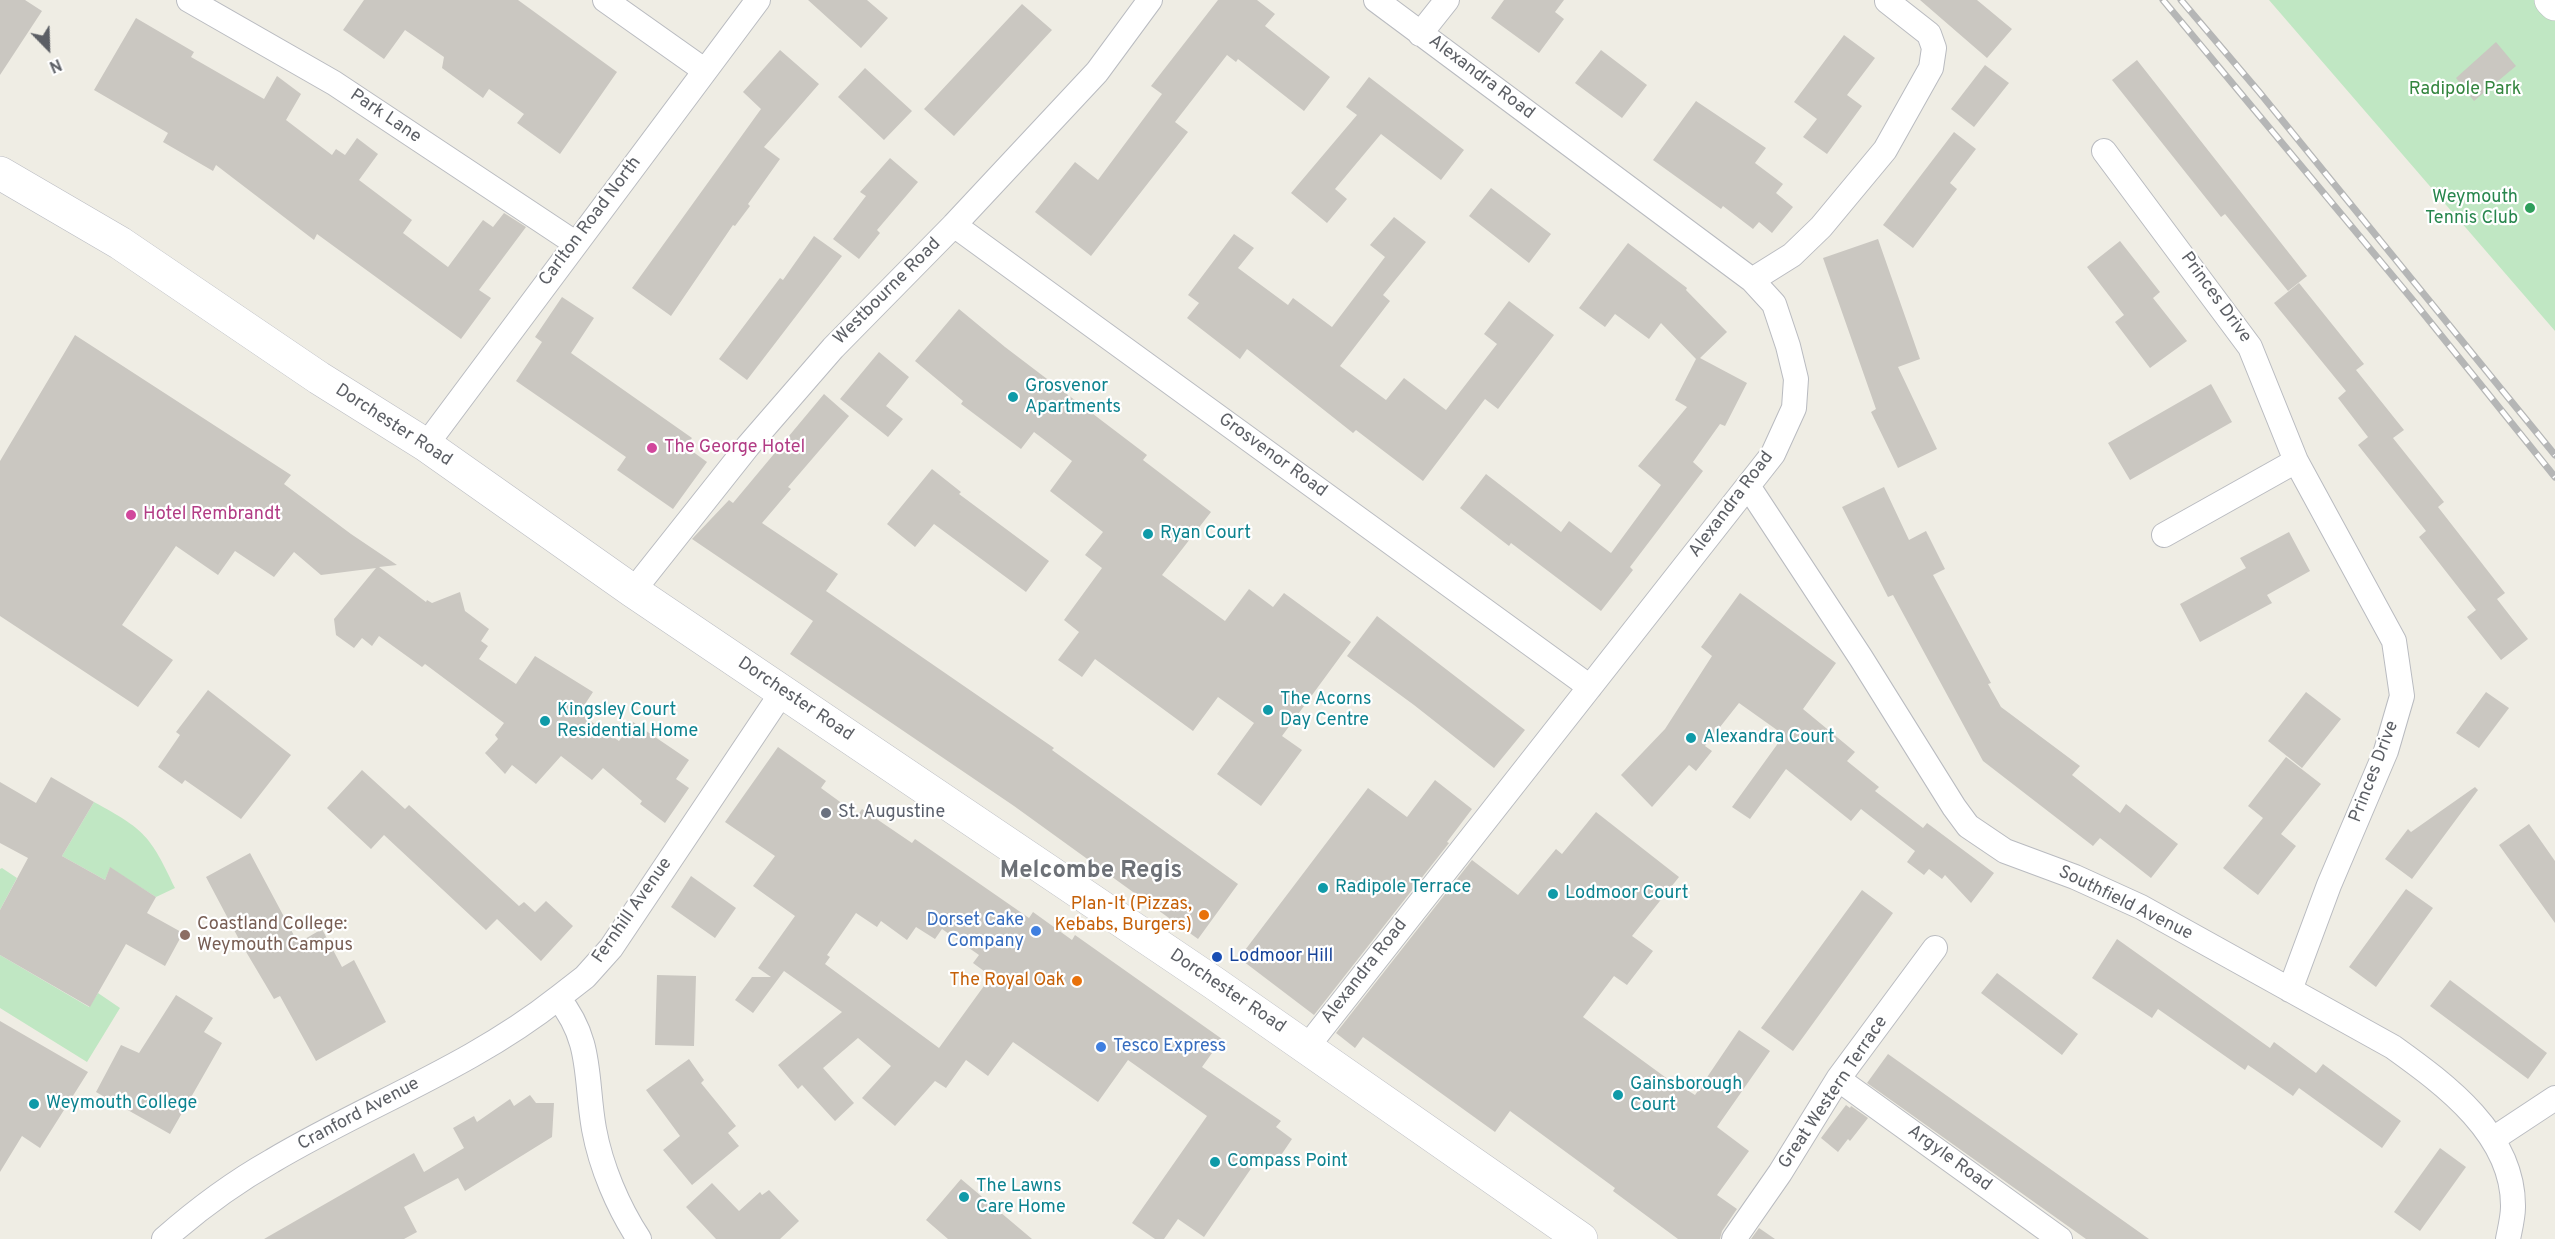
<!DOCTYPE html>
<style>
body{margin:0}
#map{position:relative;width:2555px;height:1239px;overflow:hidden;background:#efede4;font-family:Overpass,sans-serif}
canvas{display:block}
.north{position:absolute;left:18px;top:18px;width:60px;height:60px;-webkit-text-stroke:4px #fff;paint-order:stroke;rotate:157deg;font-size:16px;font-weight:700;line-height:24px;text-align:center;color:#5c5f65}
.north::after{content:'';display:block;margin:auto;width:21px;height:27px;background:#5c5f65;clip-path:polygon(50% 0,100% 100%,50% 72%,0 100%)}
</style>
<div id="map">
<canvas width="2555" height="1239"></canvas>
<div class="north">N</div>
</div>
<script>
const ctx = document.querySelector('canvas').getContext('2d');
ctx.lineJoin = 'round';
function fill(path, color) {
  ctx.fillStyle = color;
  ctx.fill(path, 'evenodd');
}
function strokePath(path, color, width, dash) {
  ctx.strokeStyle = color;
  ctx.lineWidth = width;
  ctx.lineCap = dash ? 'butt' : 'round';
  ctx.setLineDash(dash || []);
  ctx.stroke(path);
}
function drawText(font, color, halo, rows, align = 'center') {
  ctx.font = font + ' Overpass,sans-serif';
  ctx.lineWidth = 4.5;
  ctx.setLineDash([]);
  ctx.textBaseline = 'middle';
  ctx.strokeStyle = halo;
  ctx.fillStyle = color;
  for (const [text, x, y, turn = 0] of rows) {
    ctx.save();
    ctx.translate(x, y);
    ctx.rotate((+turn || 0) * Math.PI / 180);
    ctx.textAlign = isNaN(turn) ? turn : align;
    if (halo) ctx.strokeText(text, 0, 0);
    ctx.fillText(text, 0, 0);
    ctx.restore();
  }
}
fill(new Path2D(`
 M2269 0H2551L2555 4V331Z
 M94 802C145 830 150 835 175 888L156 897 110 868 105 880 62 856Z
 M2 868 17 878 0 910V869Z
 M0 955 89 1007 98 993 120 1008 87 1062 0 1008Z`), '#c0e7c3');
fill(new Path2D(`
 M0 0H25L42 11 0 75Z
 M364 0H518L617 72 560 154 517 123 524 114 489 89 483 98 442 68 444 57 405 30 384 59 343 30Z
 M808 0H867L888 18 861 48Z
 M1218 0H1257L1275 14 1265 26 1330 77 1304 111 1238 59 1236 62 1227 55 1175 122 1188 132 1091 256 1035 212 1075 162 1098 180 1162 94 1151 86Z
 M1504 0H1564L1555 12 1564 19 1539 53 1491 18Z
 M1920 0H1977L2012 29 1987 58Z
 M1022 4 1052 30 954 136 924 109Z
 M136 18 194 52 191 57 264 99 277 76 301 94 286 120 332 155 336 149 345 155 357 138 378 154 359 180 412 220 403 233 448 267 483 220 493 227 504 213 526 227 479 290 491 298 461 339 317 234 314 240 216 165 213 171 163 142 168 133 94 90Z
 M1844 35 1875 58 1847 95 1862 106 1827 154 1803 137 1817 119 1794 102Z
 M2496 42 2516 66 2474 101 2456 78Z
 M780 50 819 84 764 147 780 159 748 204 750 206 735 226 733 225 671 316 632 288 761 109 743 92Z
 M1601 50 1647 85 1622 118 1575 83Z
 M2137 60 2307 276 2288 291 2225 214 2221 217 2112 80Z
 M1985 65 2009 83 1974 127 1951 109Z
 M865 68 912 111 884 140 838 97Z
 M1369 77 1464 150 1441 180 1381 134 1335 189 1347 199 1327 223 1291 193 1357 115 1346 107Z
 M1696 101 1766 148 1755 163 1783 184 1776 193 1793 207 1772 233 1759 222 1753 229 1723 206 1721 209 1653 160Z
 M1954 132 1976 149 1950 183 1957 189 1913 248 1883 225Z
 M890 158 918 182 877 230 880 233 859 259 833 239 866 196 860 192Z
 M1491 188 1551 234 1529 263 1469 216Z
 M1394 217 1426 242 1383 295 1390 301 1340 366 1386 400 1404 378 1446 410 1497 344 1484 334 1509 301 1554 335 1498 409 1485 399 1423 481 1356 430 1353 433 1247 349 1240 359 1187 318 1199 303 1188 295 1234 234 1254 248 1238 268 1288 305 1293 298 1332 327 1385 257 1370 245Z
 M814 236 842 256 747 380 719 359 780 278 783 280Z
 M1878 239 1920 359 1898 367 1937 449 1898 468 1871 412 1876 409 1823 258Z
 M2120 241 2160 292 2153 298 2187 341 2150 368 2115 322 2124 315 2087 267Z
 M1628 243 1687 288 1686 290 1727 332 1700 358 1747 383 1725 426 1720 424 1693 462 1703 471 1630 567 1633 570 1601 611 1511 543 1509 546 1460 508 1486 474 1561 532 1569 521 1611 553 1661 485 1638 466 1687 407 1675 400 1696 359 1661 323 1649 339 1615 314 1605 327 1579 308Z
 M2299 283 2364 364 2356 370 2404 430 2393 438 2444 502 2438 507 2505 593 2497 599 2528 639 2501 660 2467 617 2476 610 2419 537 2426 531 2358 445 2368 437 2338 398 2346 391 2274 303Z
 M562 297 594 318 571 353 692 438 685 446 707 462 673 509 617 470 626 457 516 381 542 342 535 337Z
 M959 309 1005 347 1147 455 1143 460 1211 512 1162 575 1225 621 1249 589 1273 607 1284 593 1351 642 1282 736 1302 750 1261 806 1217 774 1254 723 1218 697 1193 731 1095 659 1082 677 1058 660 1079 632 1064 620 1102 568 1085 555 1103 532 1050 491 1072 461 1034 432 1021 449 961 404 963 401 915 361Z
 M75 335 291 475 284 484 351 534 397 565 379 567 426 602 427 600 432 603 460 592 465 611 489 629 481 641 488 646 479 659 516 684 535 656 593 692 579 713 619 741 633 722 689 760 676 779 689 788 665 823 640 804 642 801 603 768 592 780 561 756 536 784 512 765 505 774 485 753 498 739 495 735 504 723 425 664 422 667 379 636 372 646 362 638 354 648 336 635 334 619 376 568 321 575 294 552 274 577 235 551 218 575 176 546 122 625 173 660 138 707 0 616V461Z
 M879 352 909 377 886 406 903 419 888 437 840 399Z
 M2211 384 2232 422 2130 480 2108 443Z
 M824 394 849 416 788 487 791 489 762 523 838 574 826 591 1054 748 1052 750 1238 884 1198 939 1014 806 790 654 813 621 692 539 729 500 733 503Z
 M932 469 961 492 959 494 1049 561 1026 592 934 524 915 547 887 524Z
 M1884 487 1909 540 1926 531 1945 569 1933 575 1991 683 1988 684 2001 707 2080 766 2072 775 2120 813 2126 804 2178 844 2151 878 2100 838 2093 846 1983 761 1893 595 1888 597 1842 507Z
 M2289 532 2310 571 2267 595 2272 603 2200 642 2180 604 2246 568 2240 558Z
 M1740 593 1836 663 1803 709 1855 752 1847 761 1879 787 1875 791 1923 828 1927 823 1994 873 1971 903 1945 875 1942 879 1929 869 1924 875 1907 862 1915 851 1861 809 1851 821 1786 769 1750 819 1732 807 1784 735 1739 703 1705 746 1712 751 1696 771 1689 765 1652 807 1621 775 1665 729 1712 656 1701 647Z
 M1377 616 1525 730 1494 768 1414 705 1347 656Z
 M208 690 291 755 241 819 185 780 182 784 158 767 180 735 176 732Z
 M2306 692 2341 719 2302 768 2268 741Z
 M2486 692 2509 708 2479 748 2456 733Z
 M778 747 826 781 821 788 858 815 862 809 912 843 915 839 1029 918 1033 912 1072 940 1075 935 1222 1039 1202 1067 1281 1121 1276 1127 1292 1139 1273 1167 1259 1157 1204 1237 1178 1219 1164 1239H1155L1132 1223 1207 1116 1128 1060 1098 1102 1013 1042 988 1076 966 1060 946 1088 935 1081 895 1126 862 1098 891 1066 858 1038 823 1068 854 1103 835 1121 802 1085 798 1089 778 1065 842 1012 784 971 753 1013 735 1000 752 977H771L758 968 795 916 753 886 775 856 725 822ZM856 913 877 927 881 921 907 940 916 927 935 939 942 929 979 955 973 963 988 974 986 977 989 979 939 1048 825 964 830 957 827 955Z
 M2286 757 2321 784 2281 834 2296 846 2258 895 2223 868 2263 818 2248 806Z
 M362 770 405 809 409 805 519 906 524 902 535 912 546 901 573 926 541 961 497 919 486 930 384 835 371 849 327 808Z
 M51 777 94 802 62 856 105 880 110 867 156 897 147 913 183 933 165 966 126 944 90 1007 0 955V910L28 858 0 843V782L36 803Z
 M1435 780 1472 809 1447 842 1449 843 1314 1015 1239 958 1368 788 1407 817Z
 M2475 787 2478 790 2412 879 2385 859 2408 829 2411 832Z
 M1596 812 1679 877 1632 936 1653 951 1627 985 1614 976 1583 1017 1680 1088 1681 1086 1695 1095 1739 1030 1770 1051 1717 1127 1749 1151 1717 1195 1737 1209 1722 1231 1720 1239H1678L1613 1191 1615 1188 1510 1111 1495 1132 1363 1037 1355 1048 1336 1033 1472 860 1518 895 1556 849 1562 854Z
 M2529 824 2555 861V923L2499 845Z
 M250 853 298 943 322 929 342 967 354 960 386 1022 316 1061 280 996 274 999 242 945 206 877Z
 M691 876 736 908 715 938 671 907Z
 M2406 889 2433 908 2376 987 2349 967Z
 M1862 890 1893 913 1793 1051 1761 1028Z
 M2117 939 2270 1048 2274 1042 2316 1073 2323 1064 2401 1121 2382 1148 2299 1088 2293 1096 2248 1065 2245 1070 2158 1009 2152 1018 2092 978Z
 M1997 973 2078 1034 2062 1055 1981 993Z
 M657 975 696 976 694 1046 655 1045Z
 M2450 980 2547 1053 2528 1079 2430 1006Z
 M176 995 213 1018 204 1032 222 1043 170 1134 96 1092 121 1045 139 1053Z
 M0 1021 88 1072 40 1148 22 1136 0 1172Z
 M1888 1054 2149 1239H2086L1968 1155 1867 1083Z
 M689 1059 704 1080 701 1083 736 1126 728 1133 739 1146 692 1185 663 1150 680 1136 646 1090Z
 M530 1095 536 1103H554L552 1137 465 1191 458 1178 404 1207 417 1232 404 1239H264L414 1153 424 1172 464 1148 453 1128 474 1116 477 1122 510 1099 514 1106Z
 M1846 1105 1850 1108 1851 1106 1868 1118 1850 1141 1848 1139 1838 1152 1821 1138Z
 M2440 1148 2466 1167 2420 1231 2394 1212Z
 M961 1179 1032 1239H948L926 1220Z
 M712 1183 739 1211 760 1192 762 1195 769 1190 799 1221 780 1239H716L686 1207Z
 M1759 1228 1775 1239H1751Z`), '#cac7c1');
const street = new Path2D(`
 M189 0 334 83 575 243
 M605 0 704 70
 M1420 34 1447 0
 M2104 151 2250 347 2296 461 2394 641 2402 696 2386 751 2329 885 2290 990
 M954 225 1590 687
 M1752 280 1792 255 1821 227 1885 150 1931 68 1934 48 1929 34 1887 1
 M426 445 758 0
 M1748 486 1861 658 1954 807 1968 826 2005 851 2075 877 2141 907 2393 1047C2446 1085 2514 1135 2513 1207 2513 1217 2510 1229 2508 1239
 M2164 535 2296 461
 M633 591 748 446 833 348 954 225 1097 72 1150 0
 M1307 1047 1773 454 1794 408 1796 379 1788 346 1774 304 1752 280 1376 0
 M1838 1079 2060 1239
 M2493 1139 2555 1098
 M164 1239C197 1210 233 1183 272 1161 366 1105 471 1067 558 998
 M639 1239C618 1207 601 1167 594 1129 585 1078 593 1041 558 998L585 977 611 948 783 691
 M1734 1239 1780 1173 1838 1079 1935 948`);
const secondary = new Path2D(`
 M2551 0 2555 4
 M0 173 120 243 319 378 426 445 633 591 1214 983 1581 1239`);
strokePath(street, '#b9bbc0', 26);
strokePath(secondary, '#babcc2', 34);
strokePath(street, '#fff', 24);
strokePath(secondary, '#fff', 33);
const rail = new Path2D(`
 M2163 0 2411 298 2555 477
 M2181 0 2260 93 2555 455`);
strokePath(rail, '#b5b6b6', 7);
strokePath(rail, '#fff', 4.5, [14]);
for (const [x, y, r, color] of [
 [2530,208,6,"#2e9e5b"],
 [1013,397,6,"#0f9aa8"],
 [652,448,6,"#d1479c"],
 [131,515,6,"#d1479c"],
 [1148,534,6,"#0f9aa8"],
 [1268,710,6,"#0f9aa8"],
 [545,721,6,"#0f9aa8"],
 [1691,738,6,"#0f9aa8"],
 [826,813,6,"#6b7280"],
 [1323,888,6,"#0f9aa8"],
 [1553,894,6,"#0f9aa8"],
 [1204,915,6,"#e8710a"],
 [1036,931,6,"#3f7fe0"],
 [185,935,6,"#8d6e63"],
 [1217,957,6,"#1a4fb4"],
 [1077,981,6,"#e8710a"],
 [1101,1047,6,"#3f7fe0"],
 [1618,1095,6,"#0f9aa8"],
 [34,1104,6,"#0f9aa8"],
 [1215,1162,6,"#0f9aa8"],
 [964,1197,6,"#0f9aa8"]
]) {
  const dot = new Path2D();
  dot.arc(x, y, r, 0, 2 * Math.PI);
  ctx.fillStyle = color;
  ctx.fill(dot);
  strokePath(dot, '#fff', 2);
}
drawText('18px', '#5c5f65', '#fff', [
 ["Alexandra Road",1481,78,37],
 ["Park Lane",385,117,34],
 ["Carlton Road North",591,222,-53],
 ["Westbourne Road",888,292,-45],
 ["Princes Drive",2215,298,54],
 ["Dorchester Road",393,426,33],
 ["Grosvenor Road",1272,456,36],
 ["Alexandra Road",1732,505,-53],
 ["Dorchester Road",795,700,34],
 ["Princes Drive",2375,772,-69],
 ["Southfield Avenue",2125,904,26],
 ["Fernhill Avenue",633,911,-55],
 ["Alexandra Road",1365,972,-52],
 ["Dorchester Road",1227,992,34],
 ["Great Western Terrace",1834,1093,-56],
 ["Cranford Avenue",359,1115,-28],
 ["Argyle Road",1949,1159,36]
]);
drawText('18px', '#33853e', '#fff', [
 ["Radipole Park",2465,90]
]);
drawText('18px', '#27864d', '#fff', [
 ["Weymouth",2518,198],
 ["Tennis Club",2518,219]
], 'right');
drawText('18px', '#0d838f', '#fff', [
 ["Grosvenor",1025,387],
 ["Apartments",1025,408],
 ["Ryan Court",1160,534],
 ["The Acorns",1280,700],
 ["Day Centre",1280,721],
 ["Kingsley Court",557,711],
 ["Residential Home",557,732],
 ["Alexandra Court",1703,738],
 ["Radipole Terrace",1335,888],
 ["Lodmoor Court",1565,894],
 ["Gainsborough",1630,1085],
 ["Court",1630,1106],
 ["Weymouth College",46,1104],
 ["Compass Point",1227,1162],
 ["The Lawns",976,1187],
 ["Care Home",976,1208]
], 'left');
drawText('18px', '#b23c85', '#fff', [
 ["The George Hotel",664,448],
 ["Hotel Rembrandt",143,515]
], 'left');
drawText('18px', '#5b616d', '#fff', [
 ["St. Augustine",838,813]
], 'left');
drawText('18px', '#c56008', '#fff', [
 ["Plan-It (Pizzas,",1192,905],
 ["Kebabs, Burgers)",1192,926],
 ["The Royal Oak",1065,981]
], 'right');
drawText('18px', '#366cbe', '#fff', [
 ["Dorset Cake",1024,921],
 ["Company",1024,942],
 ["Tesco Express",1113,1047,"left"]
], 'right');
drawText('18px', '#785e54', '#fff', [
 ["Coastland College:",197,925],
 ["Weymouth Campus",197,946]
], 'left');
drawText('18px', '#164399', '#fff', [
 ["Lodmoor Hill",1229,957]
], 'left');
drawText('bold 24px', '#6d7177', '#fff', [
 ["Melcombe Regis",1091,872]
]);
</script>
